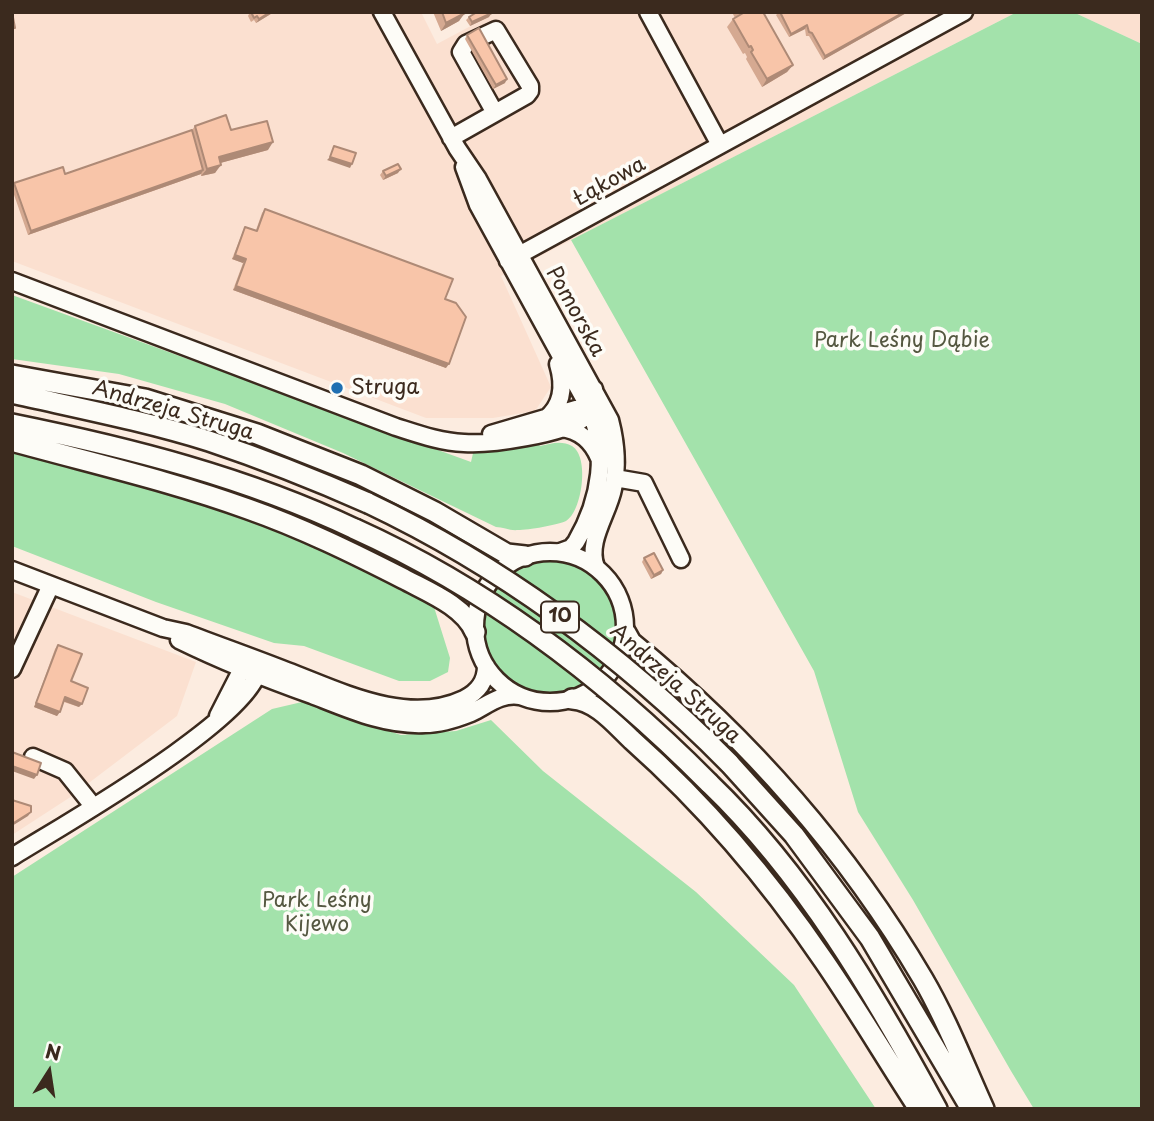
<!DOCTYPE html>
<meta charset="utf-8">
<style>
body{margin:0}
#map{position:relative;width:1154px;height:1121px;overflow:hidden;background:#fcece0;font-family:"Playpen Sans",sans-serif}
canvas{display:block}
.frame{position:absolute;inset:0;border:14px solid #3b2a1e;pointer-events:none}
.north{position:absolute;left:14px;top:1037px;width:70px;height:70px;-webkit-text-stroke:5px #fdfcf7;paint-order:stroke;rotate:12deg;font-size:19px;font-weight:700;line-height:28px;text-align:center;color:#3b2a1e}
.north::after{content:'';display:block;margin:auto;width:24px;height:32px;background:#3b2a1e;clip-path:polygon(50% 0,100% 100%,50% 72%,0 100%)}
</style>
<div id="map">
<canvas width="1154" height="1121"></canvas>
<div class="frame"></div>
<div class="north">N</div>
</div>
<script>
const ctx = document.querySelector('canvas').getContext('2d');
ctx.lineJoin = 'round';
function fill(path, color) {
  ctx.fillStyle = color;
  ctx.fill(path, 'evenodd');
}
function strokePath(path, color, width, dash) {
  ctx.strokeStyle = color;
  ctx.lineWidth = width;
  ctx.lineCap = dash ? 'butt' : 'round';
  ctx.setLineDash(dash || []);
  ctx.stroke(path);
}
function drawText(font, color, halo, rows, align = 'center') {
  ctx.font = font + ' "Playpen Sans",sans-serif';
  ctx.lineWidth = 7;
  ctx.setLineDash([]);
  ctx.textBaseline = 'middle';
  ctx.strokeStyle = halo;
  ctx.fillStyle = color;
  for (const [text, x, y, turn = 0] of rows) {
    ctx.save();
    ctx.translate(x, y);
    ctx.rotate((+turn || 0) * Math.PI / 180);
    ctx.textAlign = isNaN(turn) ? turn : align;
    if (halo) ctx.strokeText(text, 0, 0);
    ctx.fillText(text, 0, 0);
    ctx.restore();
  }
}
fill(new Path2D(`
 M12 12H421L437 44 497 12H1017L501 276 551 387 535 411 493 418H426L12 261Z
 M1073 12H1142V44Z
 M12 592 196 662 177 716 69 798 12 835Z`), '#fbe0d0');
fill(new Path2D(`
 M1017 12H1073L1142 44V1109H1034L1011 1071 913 900 858 812 814 671 571 240Z
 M12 295 471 462 474 449 535 439 540 446C550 444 561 440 572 446 590 457 582 512 566 521 558 525 528 530 518 530 510 531 503 527 496 527L343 453 225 404 119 374 12 359Z
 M12 451C70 467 130 479 187 497 273 525 357 560 434 607L450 658 448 672 430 681H399L304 646 274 643 156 602 12 546Z
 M483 627a67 67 0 1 1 134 0a67 67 0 1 1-134 0Z
 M302 702 401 735 456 731 491 720 543 771 696 892 794 985 876 1109H12V877L272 709Z`), '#a3e2ab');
const minor = new Path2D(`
 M382 12 457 148 478 179 610 420C616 443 618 466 613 489 608 514 586 542 596 567
 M648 12 720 145
 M451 138 527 95 530 91V86L496 30 466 44 461 52 495 113
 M464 167 478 205 587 404C609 450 601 499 576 542L571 548 560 552
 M508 261 964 12
 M12 281 396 427C418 434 440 442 464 443 490 445 564 434 584 418 594 411 596 400 594 389
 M545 419C564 405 564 384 558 364
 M561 428C579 430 592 441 599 458
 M491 434 576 409 589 407 597 409
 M615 478 644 483 681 559
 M475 627a75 75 0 1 1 150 0a75 75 0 1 1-150 0Z
 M12 570 163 628 186 633C220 646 254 658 287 671 340 691 407 726 464 699 478 692 486 682 486 666
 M179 640C222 661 267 679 312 695 348 709 385 726 425 724 441 724 456 719 471 713 488 705 500 693 520 696
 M12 669 51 585
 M218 716 242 669 248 663
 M33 757 65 771 93 806
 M12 857C58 828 255 717 259 667`);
const major = new Path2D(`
 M12 375 145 399 257 434 361 475 435 512 507 554 525 556
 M12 393C78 408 145 421 209 441 263 459 316 480 368 503
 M12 424C130 448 245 477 355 529
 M12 441C91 463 171 481 248 509 302 528 353 553 404 579 428 592 464 606 475 632
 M626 633 631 642C746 736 847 850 923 979 947 1020 964 1065 984 1109
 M572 699C596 700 616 725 632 740 705 805 769 880 824 961 857 1009 887 1060 919 1109
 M729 763 794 835 870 938 971 1109
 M709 783C805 875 874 993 937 1109`);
strokePath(minor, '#3b2a1e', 21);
strokePath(major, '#3b2a1e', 24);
strokePath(minor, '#fdfcf7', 16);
strokePath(major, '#fdfcf7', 19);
const majorBridge = new Path2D(`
 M368 503C503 567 624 657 729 763
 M355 529C488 589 607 680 709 783`);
strokePath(majorBridge, '#3b2a1e', 24, []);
strokePath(majorBridge, '#fdfcf7', 19);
fill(new Path2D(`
 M250 12H274L256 23 254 20 251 22 248 16Z
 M433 12H464L459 21 441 31Z
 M732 12H763L793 65 787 72 762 87 746 59 747 57 745 53 743 54 727 27 733 19 735 18Z
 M779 12H908L823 60 809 36H806L805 29 789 37 776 15Z
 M469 17H489L470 26 466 20Z
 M467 35 505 83 493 89 465 39Z
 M195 126 231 130 268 150 220 163 215 173 201 176V174L28 235 12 189 14 183 65 174 192 130Z
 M383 171 398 173 383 180 380 175Z
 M265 209 445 299 446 368 233 290 243 263 232 259 243 231 245 227 256 230 262 213Z
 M644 558 663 570 661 574 651 579 642 562Z
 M58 645 71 681 79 707 64 702 57 716 34 707 55 649Z`), '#d5a991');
fill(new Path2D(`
 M270 12H274L256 23 259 19Z
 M904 12H908L823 60 825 56Z
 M465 13 459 21 441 31 446 23Z
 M492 13 489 17 470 26 472 22Z
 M807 25 805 29 789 37 791 34Z
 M793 65 787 72 762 87 767 79Z
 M507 79 505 83 493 89 496 85Z
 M273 142 268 150 213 165 219 157Z
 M330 157 352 164 350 168 327 160Z
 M221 165 215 173 201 176 207 169Z
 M401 169 398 173 383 180 386 176Z
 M203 170 201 174 28 235 31 231Z
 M235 255 246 259 243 263 232 259Z
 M236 286 449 364 446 368 233 290Z
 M663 570 661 574 651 579 654 575Z
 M65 697 82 704 79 707 63 701Z
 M36 703 60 712 57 716 34 707Z
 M12 766 37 775 34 779 12 771Z
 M31 812 28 816 12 826V824Z`), '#ae8a76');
const building = new Path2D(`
 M12 12 15 28H12Z
 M251 12H270L259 19 257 16 254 18Z
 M442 12H464L465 13 446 23Z
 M477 12H492V13L472 22 469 17Z
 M745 12H763L793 65 767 79 751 52 753 50 751 46 749 47 733 19Z
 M780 12H904L825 56 812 33 809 32 807 25 791 34Z
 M479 28 507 79 496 85 467 35Z
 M226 115 231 130 267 121 273 142 219 157 221 165 207 169 195 126Z
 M192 130 203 170 31 231 14 183 63 167 65 174Z
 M334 146 356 153 352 164 330 157Z
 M398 164 401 169 386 176 383 171Z
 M265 209 453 279 445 299 456 303 466 317 449 364 236 286 246 259 235 255 245 227 257 231Z
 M654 553 663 570 654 575 644 558Z
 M58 645 82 654 71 681 88 688 82 704 65 697 60 712 36 703Z
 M12 752 41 763 37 775 12 766Z
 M12 800 31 806V812L12 824Z`);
fill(building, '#f8c5a9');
strokePath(building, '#ae8a76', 2);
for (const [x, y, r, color] of [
 [337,388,7,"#1f6fb2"]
]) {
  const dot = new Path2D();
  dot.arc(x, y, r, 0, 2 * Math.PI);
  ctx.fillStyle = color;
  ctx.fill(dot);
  strokePath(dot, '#fdfcf7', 2.5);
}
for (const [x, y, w] of [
 [560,617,38]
]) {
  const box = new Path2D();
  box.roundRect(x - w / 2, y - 15.5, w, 31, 5);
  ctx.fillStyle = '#fdfcf7';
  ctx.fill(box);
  strokePath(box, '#3b2a1e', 2);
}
drawText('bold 19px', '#3b2a1e', null, [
 ["10",560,617]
]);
drawText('21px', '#3b2a1e', '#fdfcf7', [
 ["Łąkowa",610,182,-29],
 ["Pomorska",575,312,61],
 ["Andrzeja Struga",173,411,16],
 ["Andrzeja Struga",675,684,42]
]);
drawText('21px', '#555841', '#fdfcf7', [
 ["Park Leśny Dąbie",902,341],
 ["Park Leśny",317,901],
 ["Kijewo",317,925]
]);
drawText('21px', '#3b2a1e', '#fdfcf7', [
 ["Struga",351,388]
], 'left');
</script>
